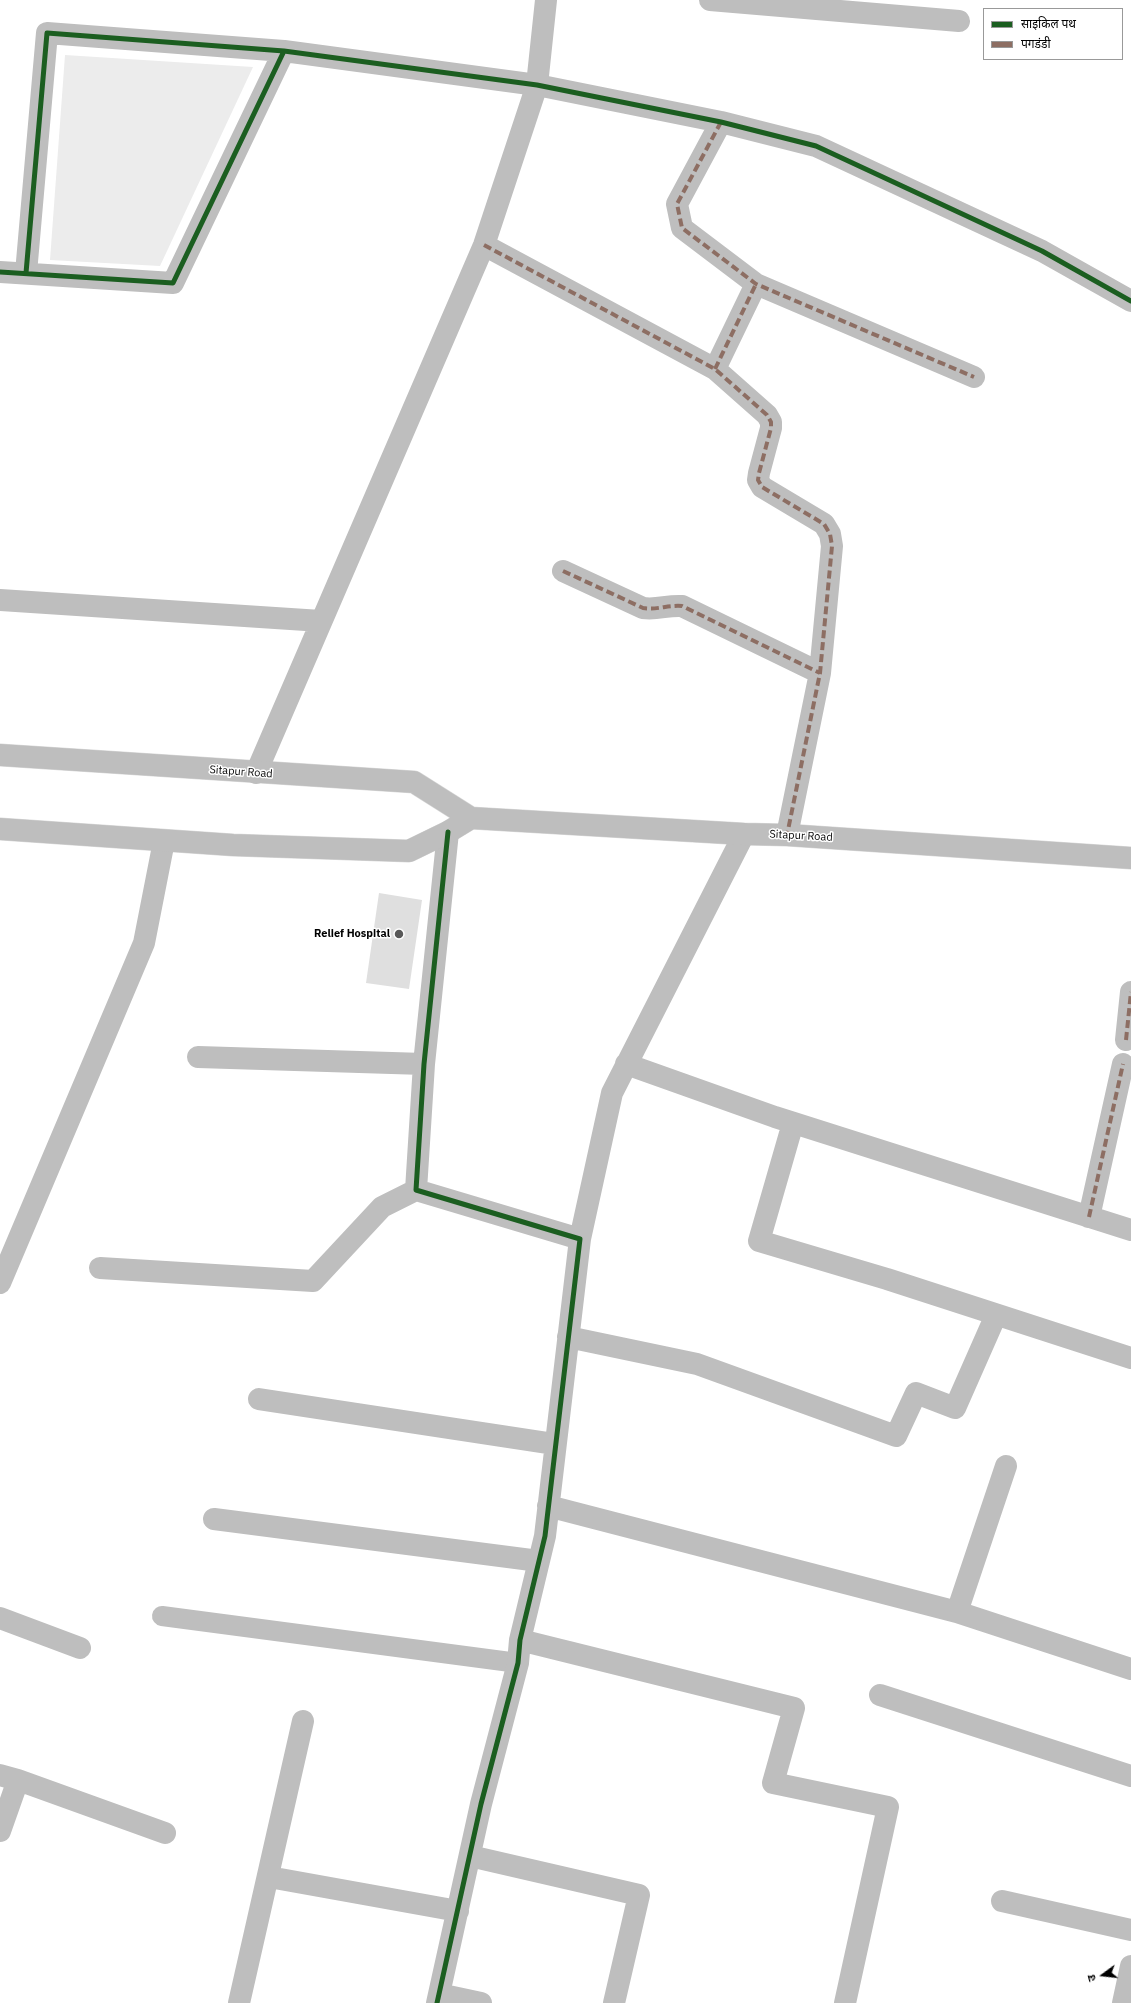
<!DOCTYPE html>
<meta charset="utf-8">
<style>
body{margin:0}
#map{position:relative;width:1131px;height:2003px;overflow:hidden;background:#fff;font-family:"IBM Plex Sans","Noto Sans Devanagari",sans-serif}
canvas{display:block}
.legend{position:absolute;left:983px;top:8px;width:140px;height:52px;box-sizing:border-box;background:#fff;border:1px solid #999;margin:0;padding:5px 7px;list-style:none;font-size:12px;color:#000}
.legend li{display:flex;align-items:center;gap:8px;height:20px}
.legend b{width:20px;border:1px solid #999}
.north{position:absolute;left:1083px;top:1955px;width:40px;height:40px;-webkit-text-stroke:3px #fff;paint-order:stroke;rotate:255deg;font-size:11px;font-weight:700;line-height:16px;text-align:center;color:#000}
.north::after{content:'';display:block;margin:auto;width:14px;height:18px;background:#000;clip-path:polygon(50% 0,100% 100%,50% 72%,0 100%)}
</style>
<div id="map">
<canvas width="1131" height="2003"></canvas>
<ul class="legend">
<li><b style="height:5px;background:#1b5e20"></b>साइकिल पथ</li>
<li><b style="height:5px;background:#8d6e63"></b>पगडंडी</li>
</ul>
<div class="north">उ</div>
</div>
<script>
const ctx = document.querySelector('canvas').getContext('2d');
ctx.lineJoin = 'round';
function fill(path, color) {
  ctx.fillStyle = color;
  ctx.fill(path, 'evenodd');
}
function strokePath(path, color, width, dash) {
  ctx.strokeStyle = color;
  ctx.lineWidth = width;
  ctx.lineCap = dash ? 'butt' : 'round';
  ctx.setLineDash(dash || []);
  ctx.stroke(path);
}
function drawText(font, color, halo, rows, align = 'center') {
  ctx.font = font + ' "IBM Plex Sans",sans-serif';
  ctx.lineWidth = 3;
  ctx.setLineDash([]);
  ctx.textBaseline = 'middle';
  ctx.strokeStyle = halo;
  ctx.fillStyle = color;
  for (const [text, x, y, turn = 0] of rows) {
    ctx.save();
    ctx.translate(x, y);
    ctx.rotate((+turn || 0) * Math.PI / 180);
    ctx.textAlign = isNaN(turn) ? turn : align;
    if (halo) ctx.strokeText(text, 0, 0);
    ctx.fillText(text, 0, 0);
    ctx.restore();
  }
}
fill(new Path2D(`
 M65 55 253 67 160 266 50 260Z`), '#ececec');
fill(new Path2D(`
 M379 893 422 900 409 989 366 983Z`), '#dfdfdf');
const primary = new Path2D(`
 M0 755 414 782 471 818 744 834 787 835 1131 858
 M0 829 233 845 409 851 448 832 471 818`);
strokePath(primary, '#dbdbdb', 23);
strokePath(new Path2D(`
 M162 1616 518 1663`), '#bebebe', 20);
strokePath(new Path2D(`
 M710 0 959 21
 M284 51 537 85 721 122 816 146 1042 251 1131 301
 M721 122 677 204 682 228 756 284 974 377
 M484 245 715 369 767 415 771 422V428L759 473 758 480 762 487 824 524 830 534 832 546 820 673 787 835
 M0 272 173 283 284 51 47 33 26 273
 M715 369 756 284
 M563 571 643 608C658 610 667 605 682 606L820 673
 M0 600 321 621
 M256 773 484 245 537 85 546 0
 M1126 1040 1131 992
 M198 1057 424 1064
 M626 1064 775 1117 1131 1230
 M793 1123 759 1241 887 1279 1131 1358
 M1089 1217 1123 1064
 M580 1239 612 1093 744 834
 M100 1268 313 1281 382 1207 416 1190
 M0 1283 144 943 164 841
 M568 1337 697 1364 896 1436 916 1393 955 1408 996 1315
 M259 1399 555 1444
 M548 1506 957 1612 1131 1669
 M214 1519 539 1561
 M957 1612 1006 1466
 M0 1618 80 1648
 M520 1640 794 1708 773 1783 888 1807 845 2003
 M880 1695 1131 1776
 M0 1775 18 1780 165 1833
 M0 1831 18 1780
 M470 1856 639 1895 614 2003
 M269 1877 458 1911
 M1002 1901 1131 1930
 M439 1994 481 2003
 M239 2003 303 1721
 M437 2003 481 1804 518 1663 520 1640 545 1536 580 1239 416 1190 424 1064 448 832
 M1123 2003 1131 1966`), '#bebebe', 22);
strokePath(primary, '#bebebe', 22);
strokePath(new Path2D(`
 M721 122 677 204 682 228 756 284 974 377
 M484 245 715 369 767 415 771 422V428L759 473 758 480 762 487 824 524 830 534 832 546 820 673 787 835
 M715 369 756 284
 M563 571 643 608C658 610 667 605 682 606L820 673
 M1126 1040 1131 992
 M1089 1217 1123 1064`), '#8d6e63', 4, [8, 4]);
strokePath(new Path2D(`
 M284 51 537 85 721 122 816 146 1042 251 1131 301
 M0 272 173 283 284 51 47 33 26 273
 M437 2003 481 1804 518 1663 520 1640 545 1536 580 1239 416 1190 424 1064 448 832`), '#1b5e20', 5);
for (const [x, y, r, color] of [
 [399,934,5,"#595959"]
]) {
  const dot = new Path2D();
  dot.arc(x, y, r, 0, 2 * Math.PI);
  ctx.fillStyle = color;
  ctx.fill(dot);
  strokePath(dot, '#fff', 1.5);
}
drawText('11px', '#000', '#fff', [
 ["Sitapur Road",241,772,4],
 ["Sitapur Road",801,836,3]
]);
drawText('bold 11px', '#000', '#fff', [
 ["Relief Hospital",390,934]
], 'right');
</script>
